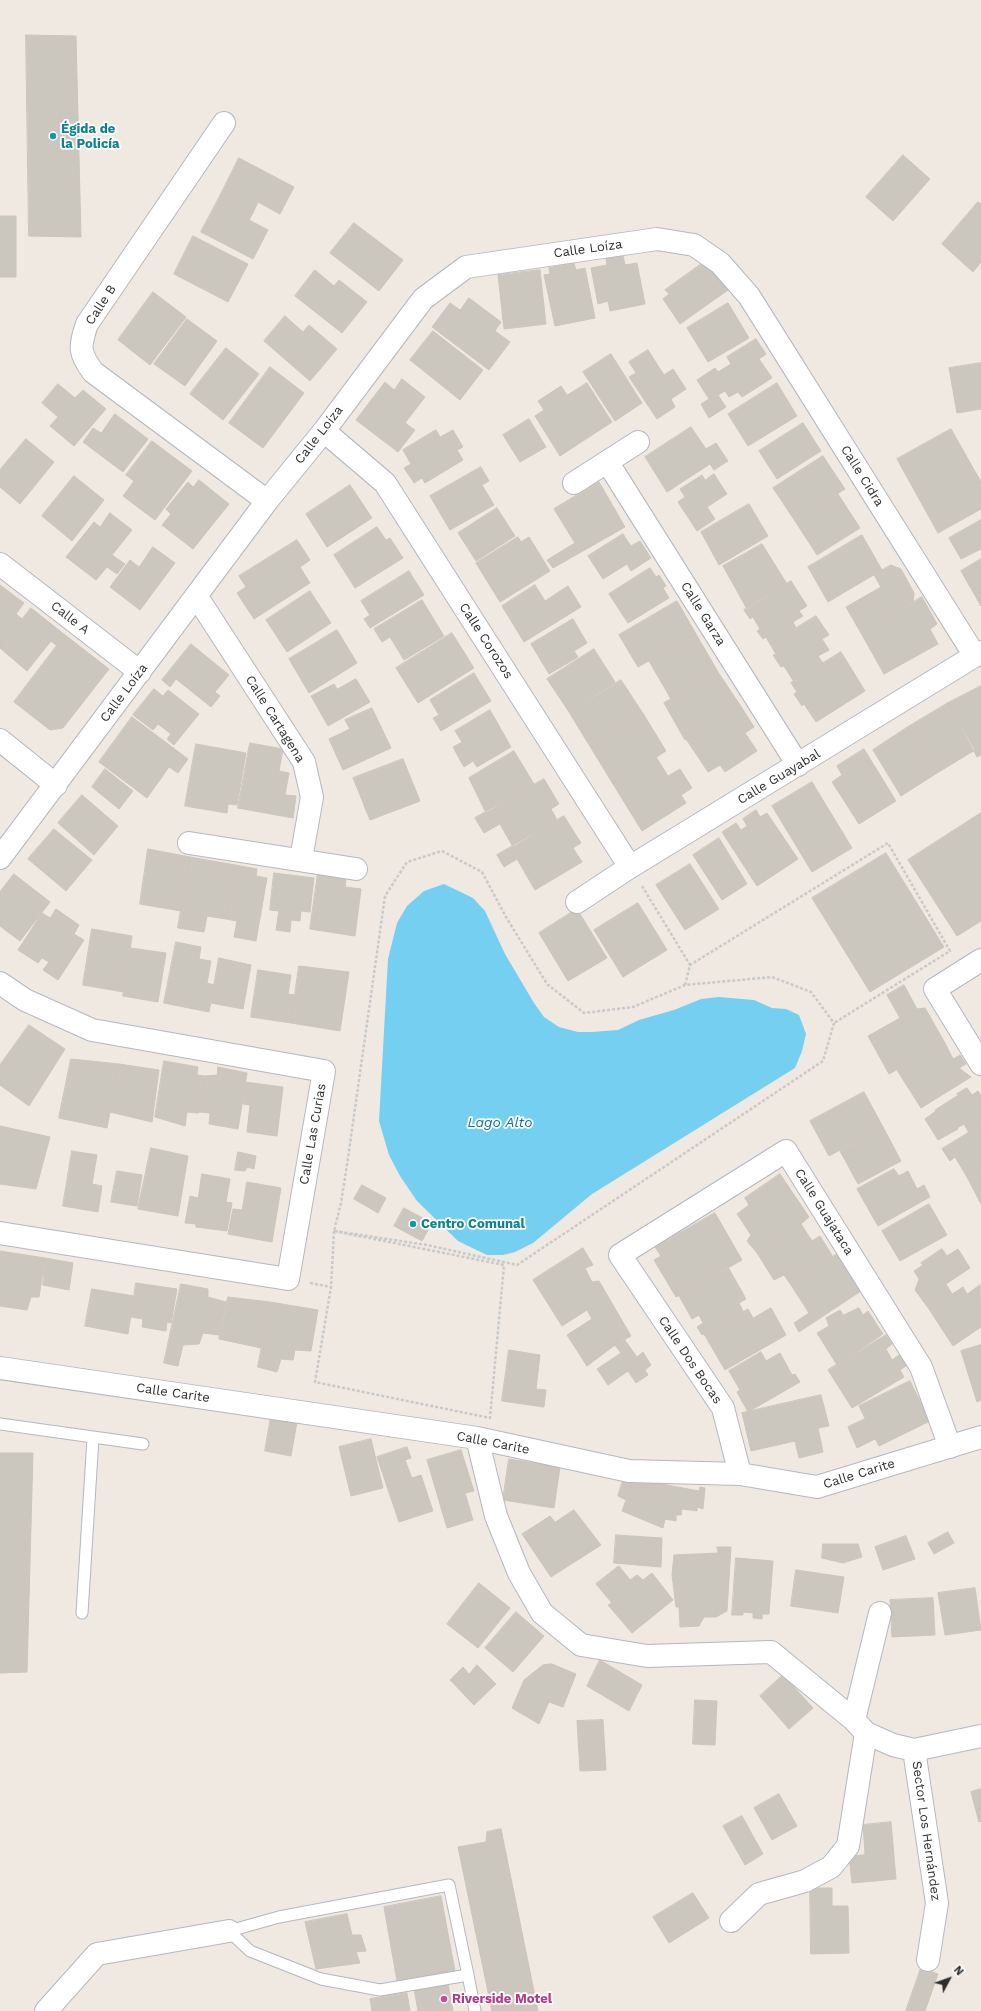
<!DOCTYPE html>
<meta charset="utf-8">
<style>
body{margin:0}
#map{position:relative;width:981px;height:2011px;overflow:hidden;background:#efe9e1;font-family:"Work Sans",sans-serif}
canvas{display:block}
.north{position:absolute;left:929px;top:1959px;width:40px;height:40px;-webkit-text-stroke:3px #fff;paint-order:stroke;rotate:49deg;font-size:11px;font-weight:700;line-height:16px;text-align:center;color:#2e2e2e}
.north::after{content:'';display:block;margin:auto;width:14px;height:18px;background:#2e2e2e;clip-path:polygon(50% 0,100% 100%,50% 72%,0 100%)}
</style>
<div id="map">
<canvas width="981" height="2011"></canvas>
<div class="north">N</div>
</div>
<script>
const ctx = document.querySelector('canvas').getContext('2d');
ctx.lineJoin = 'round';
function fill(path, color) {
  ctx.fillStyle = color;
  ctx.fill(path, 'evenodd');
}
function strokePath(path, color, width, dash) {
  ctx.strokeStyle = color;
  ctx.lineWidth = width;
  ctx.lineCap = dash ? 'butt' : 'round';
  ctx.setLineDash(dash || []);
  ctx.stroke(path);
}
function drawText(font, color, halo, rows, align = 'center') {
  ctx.font = font + ' "Work Sans",sans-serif';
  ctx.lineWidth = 3.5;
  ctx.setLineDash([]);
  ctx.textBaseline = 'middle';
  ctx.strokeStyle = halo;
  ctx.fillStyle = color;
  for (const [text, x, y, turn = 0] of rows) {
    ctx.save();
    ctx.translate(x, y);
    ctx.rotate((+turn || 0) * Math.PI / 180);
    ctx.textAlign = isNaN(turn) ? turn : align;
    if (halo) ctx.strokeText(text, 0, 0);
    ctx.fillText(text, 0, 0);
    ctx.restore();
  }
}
fill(new Path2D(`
 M444 884 473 898 485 911 505 954 534 1003 544 1017 559 1027 578 1032H592L618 1030 639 1020 674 1010 701 999 719 997 754 1000 772 1008 786 1009 799 1015 806 1034 802 1051 795 1068 592 1194 533 1243 515 1252 503 1255H487L458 1241 417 1201 400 1176 389 1155 379 1121 388 959 397 923 407 906 424 891Z`), '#75cff0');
const building = new Path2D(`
 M26 35 76 36 81 237 29 236Z
 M903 155 930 179 893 221 866 197Z
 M239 158 294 187 280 214 258 202 253 213 220 196Z
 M220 196 253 213 249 220 268 230 253 259 201 232Z
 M978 202 981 204V262L973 272 942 244Z
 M0 216H16V277H0Z
 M354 223 403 260 379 291 330 253Z
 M193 236 248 264 228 302 174 274Z
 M623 255 625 265 637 263 645 304 610 311 608 301 598 304 591 268 607 265 606 258Z
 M707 260 728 290 680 324 663 299 669 294 665 290Z
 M574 263 576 270 585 268 595 318 555 326 544 275 550 274 549 268Z
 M315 270 334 286 339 280 367 302 342 333 295 296Z
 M540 270 546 324 504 329 498 275Z
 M153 292 186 317 150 365 118 340Z
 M469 298 501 322 495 331 510 342 489 370 432 327 450 303 460 310Z
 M728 303 749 338 708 362 687 328Z
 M285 316 303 332 309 325 337 349 310 381 264 341Z
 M187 319 217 341 185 386 154 364Z
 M433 331 483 370 460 400 410 360Z
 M756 339 766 354 759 359 772 378 742 397 738 392 729 397 725 391 718 395 726 407 709 418 701 404 709 399 697 380 715 368 718 372 731 364 727 357Z
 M226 348 259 374 223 420 190 394Z
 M648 350 664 375 673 369 686 389 671 399 675 407 657 419 629 377 636 373 629 362Z
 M611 354 642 403 615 421 583 372Z
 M981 363V409L957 413 949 368Z
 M270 367 304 393 263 448 229 423Z
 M402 379 425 397 405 423 415 430 398 452 356 420 385 382 394 390Z
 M587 383 612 422 560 456 535 416 544 410 538 401 561 386 567 395Z
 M777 383 797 416 748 446 728 414Z
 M58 384 75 398 83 390 106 409 74 446 50 426 58 417 42 403Z
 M115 414 148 439 123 472 83 442 93 428 101 433Z
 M529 419 546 447 520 462 503 435Z
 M803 423 821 451 777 479 759 451Z
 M691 427 706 449 716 443 728 461 714 470 710 464 667 492 645 457Z
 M951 429 981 482V509L938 533 897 459Z
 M436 430 440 437 453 430 463 447 457 450 463 460 425 483 422 478 414 483 404 468 411 464 403 450Z
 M26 439 54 462 20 504 0 487V470Z
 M152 441 192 471 155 520 123 496 134 481 126 475Z
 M823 456 845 489 795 521 773 488Z
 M481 467 489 481 482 485 494 505 450 530 430 496Z
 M714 474 727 494 707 507 715 519 697 531 678 502 685 497 680 489 702 475 705 480Z
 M74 476 104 500 72 541 42 516Z
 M199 480 229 504 193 549 162 525 171 514 166 509 188 482 193 487Z
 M599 482 625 527 553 568 547 560 575 543 554 509Z
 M350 485 372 518 327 547 306 514Z
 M838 494 860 528 817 555 795 521Z
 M749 504 768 536 719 565 701 532Z
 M497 508 515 536 476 561 458 533Z
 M110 513 132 530 112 555 125 564 117 574 107 567 96 580 66 557 94 522 100 527Z
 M981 520V549L961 559 949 538Z
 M377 527 386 540 390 538 403 558 355 588 334 555Z
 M623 534 631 546 640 541 651 558 631 571 627 564 603 579 588 556Z
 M862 535 882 570 828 602 808 567Z
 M518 537 521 542 529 537 550 571 500 602 476 563Z
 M297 540 310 560 300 567 310 583 254 619 237 593 246 587 239 576Z
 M762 544 787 584 747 609 723 566Z
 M153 547 175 563 140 610 110 587 130 560 139 567Z
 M981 559V606L961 571Z
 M891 565 901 569 914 593 913 603 861 633 846 607 881 587 874 575Z
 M650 568 656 577 659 575 666 586 663 588 669 598 628 623 609 594Z
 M409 571 424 595 370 628 364 619 370 615 361 601Z
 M791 581 807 606 799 611 803 616 793 622 796 628 770 644 766 637 763 639 757 631 760 629 753 617 750 619 744 610Z
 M0 585 24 603 16 614 22 619 0 648Z
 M535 585 545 601 568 586 581 607 524 642 502 606Z
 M310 591 331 623 287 652 266 620Z
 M922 597 937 624 930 629 938 644 884 674 861 633Z
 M422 600 444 636 404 660 390 637 382 642 374 629Z
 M677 601 696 634 638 667 619 635Z
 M31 608 65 635 57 646 51 641 27 671 0 648Z
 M816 616 829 635 822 639 829 650 818 656 823 663 794 682 784 666 781 667 773 655 776 654 770 644Z
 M573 619 587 643 574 651 578 657 549 674 531 644Z
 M337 630 357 663 309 693 289 659Z
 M452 633 474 668 418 703 396 668Z
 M696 634 718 672 671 699 649 661Z
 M65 635 109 669 63 728 50 730 14 702Z
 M191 644 229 675 215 692 220 696 211 707 176 679 170 687 162 680Z
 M594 649 615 682 569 712 547 679Z
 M841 652 865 691 816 722 804 704 802 706 794 694 797 692 791 683Z
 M718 672 740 705 685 740 664 703Z
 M474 673 491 701 441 731 433 718 439 715 430 700Z
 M356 679 370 702 328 726 311 696 334 684 337 689Z
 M621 680 644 715 591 748 569 712Z
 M981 686V755L977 757 948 703Z
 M154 689 163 696 168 690 199 714 174 745 167 739 171 734 158 724 153 730 133 715Z
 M948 703 975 750 937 773 908 727Z
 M740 705 754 727 745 733 757 751 725 772 720 765 708 772 686 739Z
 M372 708 391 748 343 770 329 739 350 729 345 720Z
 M490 710 511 747 477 767 473 761 464 767 453 747 462 742 455 731Z
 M644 715 666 751 613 784 591 748Z
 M132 717 188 759 178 773 169 767 147 798 99 762Z
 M908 727 937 773 901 796 873 750Z
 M250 743 283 749 279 771 289 773 285 795 296 796 293 818 238 808Z
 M196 744 246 753 237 805 228 804 227 813 185 806Z
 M864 749 896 801 859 824 832 782 842 775 837 766Z
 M514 751 534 784 486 813 469 778Z
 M656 757 668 776 680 769 692 788 681 795 686 803 642 831 613 784Z
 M403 759 420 801 370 820 353 778Z
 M105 769 133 791 119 809 92 787Z
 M544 779 559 804 551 809 557 820 513 847 500 824 484 833 475 818Z
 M812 782 852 848 812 872 772 806Z
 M82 795 118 826 94 855 58 823Z
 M756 810 760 817 767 813 798 859 757 886 722 832 736 823 741 830 747 826 743 819Z
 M981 813V921L957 936 908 860Z
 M564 816 581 843 573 848 582 862 535 890 517 859 504 867 497 855Z
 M54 829 92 860 66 891 28 859Z
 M719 838 747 884 722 900 693 855Z
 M148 849 190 857 181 911 140 904Z
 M886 853 944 947 870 992 812 898Z
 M190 857 235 865 226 919 207 916 204 932 178 928Z
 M690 864 719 909 685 930 656 885Z
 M235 865 257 869 256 876 267 878 256 941 234 937 237 921 226 919Z
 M274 873 314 878 310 912 301 911 300 921 291 920 290 932 276 930 279 911 270 910Z
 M318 873 346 877 345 887 361 889 355 936 310 929Z
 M14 874 50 902 20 941 0 926V892Z
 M638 903 667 950 623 977 594 930Z
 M56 909 79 925 74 934 84 940 58 980 43 970 49 962 42 958 38 963 18 950 42 913 50 918Z
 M577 909 607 958 568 981 539 933Z
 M92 929 132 936 124 992 83 985Z
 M176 942 201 947 199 959 211 961 207 983 214 985 209 1012 164 1003Z
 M130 948 166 953 158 1002 123 996Z
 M219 958 251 965 243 1009 211 1003Z
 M299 966 349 972 340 1031 291 1023Z
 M258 970 291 975 288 994 295 995 291 1023 251 1017Z
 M904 985 917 1009 925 1008 945 1043 889 1074 868 1036 900 1018 887 995Z
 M29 1025 65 1049 29 1106 0 1085V1065Z
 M945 1043 953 1059 960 1055 966 1064 959 1068 971 1077 921 1108 897 1070Z
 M71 1059 119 1064 107 1128 59 1118Z
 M164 1061 198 1067 197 1075 205 1076 199 1112 198 1113 187 1112 185 1126 155 1117Z
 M119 1064 159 1070 152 1122 110 1112Z
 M218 1067 247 1073 238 1129 209 1124 210 1113 199 1112 205 1076 217 1075Z
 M245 1082 283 1087 277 1136 247 1132 250 1105 243 1104Z
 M967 1088 972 1095 978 1091 981 1096V1125L969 1133 964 1124 957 1128 958 1129 938 1140 925 1119 936 1111 935 1110 957 1096 959 1097 957 1094Z
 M864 1092 883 1127 829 1156 810 1121Z
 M981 1125V1168L967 1177 955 1157 950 1161 942 1149Z
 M0 1126 50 1137 36 1189 0 1184Z
 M883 1127 901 1161 858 1184 840 1151Z
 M151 1148 188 1156 178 1216 138 1209Z
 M72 1151 97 1155 92 1184 102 1186 98 1212 63 1206Z
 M238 1152 256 1156 254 1169 247 1167 245 1171 235 1170Z
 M981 1168V1204L967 1177Z
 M894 1169 899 1176 908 1171 917 1189 924 1185 930 1197 878 1226 857 1189Z
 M117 1171 142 1175 137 1206 111 1202Z
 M202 1174 230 1179 226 1202 232 1203 227 1231 196 1227V1224L185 1223 190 1196 198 1198Z
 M780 1174 809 1217 801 1224 757 1253 747 1241 751 1235 737 1214 749 1205 745 1198Z
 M247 1182 281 1188 272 1242 228 1234 233 1209 242 1210Z
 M362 1185 386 1198 378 1213 354 1199Z
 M929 1204 947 1235 900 1261 882 1231Z
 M404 1208 432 1223 422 1241 394 1226Z
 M715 1213 742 1260 676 1297 654 1260 661 1256 655 1247Z
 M801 1224 812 1241 820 1236 833 1257 791 1285 784 1275 774 1280 757 1253Z
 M583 1248 593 1265 585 1268 592 1282 599 1281 631 1336 615 1345 587 1366 567 1335 592 1319 587 1310 562 1326 533 1280Z
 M942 1249 947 1256 958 1249 970 1268 946 1284 952 1294 929 1309 915 1290 919 1279 914 1271 923 1265 921 1263Z
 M0 1251 45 1258 39 1297H31L27 1310 0 1306Z
 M837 1254 861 1291 799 1332 794 1323 809 1313 791 1285Z
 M45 1258 73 1263 69 1290 43 1285Z
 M728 1267 746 1299 739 1303 743 1311 702 1335 697 1327 703 1323 699 1315 692 1319 679 1296Z
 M136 1283 177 1289 171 1323 167 1322 166 1331 142 1327 143 1319 131 1317Z
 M181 1284 208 1289V1297L226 1302 219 1335 203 1333 199 1344 183 1345 178 1366 164 1363Z
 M980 1285 981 1327 953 1346 929 1309 963 1287 967 1294Z
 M92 1289 134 1296 128 1334 85 1326Z
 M228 1297 270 1302 261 1348 219 1339Z
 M270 1302 318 1310 311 1351 295 1350 293 1360 281 1359 277 1372 258 1367Z
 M771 1308 786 1335 725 1370 704 1334 748 1309 753 1318Z
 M859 1308 863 1315 868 1311 883 1334 837 1365 817 1333 829 1326 826 1318 840 1310 843 1315Z
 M886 1335 892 1344 886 1349 892 1360 899 1355 906 1366 900 1370 904 1377 852 1408 828 1370Z
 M624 1339 637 1357 643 1352 651 1365 645 1370 648 1375 636 1383 628 1371 608 1385 597 1369 621 1353 615 1345Z
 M981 1345V1400L977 1402 961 1351Z
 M509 1350 540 1355 536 1389 546 1390 544 1407 502 1401Z
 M761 1352 766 1361 780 1353 792 1375 795 1374 800 1382 748 1412 737 1392 740 1390 729 1371Z
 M910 1381 930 1421 879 1446 859 1406Z
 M821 1395 829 1426 818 1428 823 1452 799 1458 795 1441 751 1451 742 1413Z
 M271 1417 297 1422 291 1456 265 1451Z
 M865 1419 875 1439 857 1448 848 1427Z
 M371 1439 383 1488 351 1496 339 1447Z
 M407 1447 411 1458 405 1460 412 1478 421 1475 433 1511 399 1522 377 1457Z
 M461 1450 474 1491 465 1493 473 1520 447 1528 427 1460Z
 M0 1453H33L27 1672 0 1673Z
 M509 1459 560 1467 554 1508 503 1500Z
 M624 1477 699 1491 700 1487 705 1488 703 1509 697 1507V1511L682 1509 681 1515H676V1521L665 1519 663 1528 622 1511 626 1500 618 1496Z
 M574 1510 601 1545 551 1577 522 1534 550 1516 555 1522Z
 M948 1532 954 1543 934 1554 928 1543Z
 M616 1535 662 1538 661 1567 614 1563Z
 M906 1536 915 1559 883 1570 875 1547Z
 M823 1544H858L862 1557 843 1563 822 1558Z
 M717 1547H731L727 1611 716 1617H704L699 1626 680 1627 679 1607H676L672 1575 674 1555 718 1553Z
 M736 1558 773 1561 769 1614H762V1619L753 1618V1613L743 1612V1615H732Z
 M619 1566 630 1580 637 1575 643 1580 652 1573 673 1600 632 1633 608 1605 612 1603 596 1584Z
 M796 1570 844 1577 838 1613 791 1606Z
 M479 1583 510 1608 478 1648 447 1624Z
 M975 1588 981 1630 945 1635 938 1593Z
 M933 1598 935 1635 892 1637 890 1600Z
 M516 1612 544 1636 513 1672 485 1648Z
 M600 1660 642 1685 629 1711 587 1686Z
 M552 1664 576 1674 563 1707 549 1702 539 1724 512 1708 524 1680 543 1665Z
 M477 1665 496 1684 474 1705 450 1680 463 1667 469 1674Z
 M783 1675 813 1708 789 1729 760 1696Z
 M695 1700 717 1701 715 1745 693 1744Z
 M603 1720 606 1770 580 1771 577 1721Z
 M981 1789V1821L979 1822 971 1792Z
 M779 1794 797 1826 772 1840 754 1808Z
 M742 1816 763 1854 745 1865 723 1826Z
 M891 1822 896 1879 852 1883 849 1856 865 1855 863 1825Z
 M501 1829 538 2011H492L458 1847 486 1842 487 1832Z
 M810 1888H832V1906H848L849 1953 811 1954Z
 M693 1893 709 1918 669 1943 653 1917Z
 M441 1896 455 1971 397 1981 384 1907Z
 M347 1914 352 1935H361L366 1951 356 1952 360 1963 316 1969 305 1922Z
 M921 1968 938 1974 925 2011H906Z
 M448 1984 453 2011H418L414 1989Z
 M407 1993 410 2011H372L370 1999Z`);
fill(building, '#cbc7bf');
strokePath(building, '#cbc5ba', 1);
const lane = new Path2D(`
 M0 1424 143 1444
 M82 1613 93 1438
 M229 1931 279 1917 449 1885 468 1975
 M229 1931 250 1951 321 1979 380 1990 468 1975 475 2011`);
const street = new Path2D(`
 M224 123 87 324C79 347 79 353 93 372L267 501
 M324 431 385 483 630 867
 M608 463 798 765
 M574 483 638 442
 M0 564 140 672
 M197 597 304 762 312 797 301 859
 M0 740 56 785
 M189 843 356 869
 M0 858 267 501 324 431 423 299 466 267 657 239 694 245 720 263 749 296 975 656
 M577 902 630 867 981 652
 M981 960 935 989 981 1064
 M0 983 25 1000 92 1030 324 1071 288 1279 0 1233
 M0 1368 477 1438 629 1471 740 1474 817 1487 981 1437
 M477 1438 496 1516 519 1573 542 1613 581 1645 647 1656 771 1652 854 1720 866 1733 893 1745 914 1750 981 1736
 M740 1474 723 1408 620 1255 786 1151 921 1367 950 1447
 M854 1720 880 1613
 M914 1750 937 1903 928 1960
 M731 1921 759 1894 805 1881 831 1867 848 1846 866 1733
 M46 2011 97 1954 229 1931`);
strokePath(lane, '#b4b7c1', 13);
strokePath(street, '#b4b7c1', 24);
strokePath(new Path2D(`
 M442 851 482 872 506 917 547 984 584 1013 633 1007 685 985 772 977 811 992 834 1023 823 1061 517 1265 427 1245 334 1231 341 1203 347 1165 385 896 407 862Z
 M642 886 690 965
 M685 985 690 965 888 843 950 951 834 1023
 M334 1231 504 1265 490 1418 315 1382 331 1287Z
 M310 1283 331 1287`), '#c9c9c9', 2.5, [3, 2]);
strokePath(lane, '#fff', 11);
strokePath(street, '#fff', 22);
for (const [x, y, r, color] of [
 [53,136,4,"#0f9aa8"],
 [413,1224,4,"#0f9aa8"],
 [444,1999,4,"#d1479c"]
]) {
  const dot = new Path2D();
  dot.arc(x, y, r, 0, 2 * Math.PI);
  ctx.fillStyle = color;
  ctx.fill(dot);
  strokePath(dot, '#fff', 1.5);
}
drawText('bold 13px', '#0d838f', '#fff', [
 ["Égida de",61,129],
 ["la Policía",61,144],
 ["Centro Comunal",421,1224]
], 'left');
drawText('13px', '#2e2e2e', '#fff', [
 ["Calle Loíza",588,249,-8],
 ["Calle B",101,305,-57],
 ["Calle Loíza",319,435,-52],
 ["Calle Cidra",862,476,58],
 ["Calle Garza",703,614,58],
 ["Calle A",70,618,38],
 ["Calle Corozos",486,641,57],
 ["Calle Loíza",124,693,-53],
 ["Calle Cartagena",275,719,58],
 ["Calle Guayabal",779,777,-31],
 ["Calle Las Curias",313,1134,-80],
 ["Calle Guajataca",824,1212,58],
 ["Calle Dos Bocas",690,1360,56],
 ["Calle Carite",173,1393,8],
 ["Calle Carite",493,1443,11],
 ["Calle Carite",859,1474,-17],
 ["Sector Los Hernández",926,1831,82]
]);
drawText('bold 13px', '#b23c85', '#fff', [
 ["Riverside Motel",452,1999]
], 'left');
drawText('italic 14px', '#0d6fa3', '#fff', [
 ["Lago Alto",500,1123]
]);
</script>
